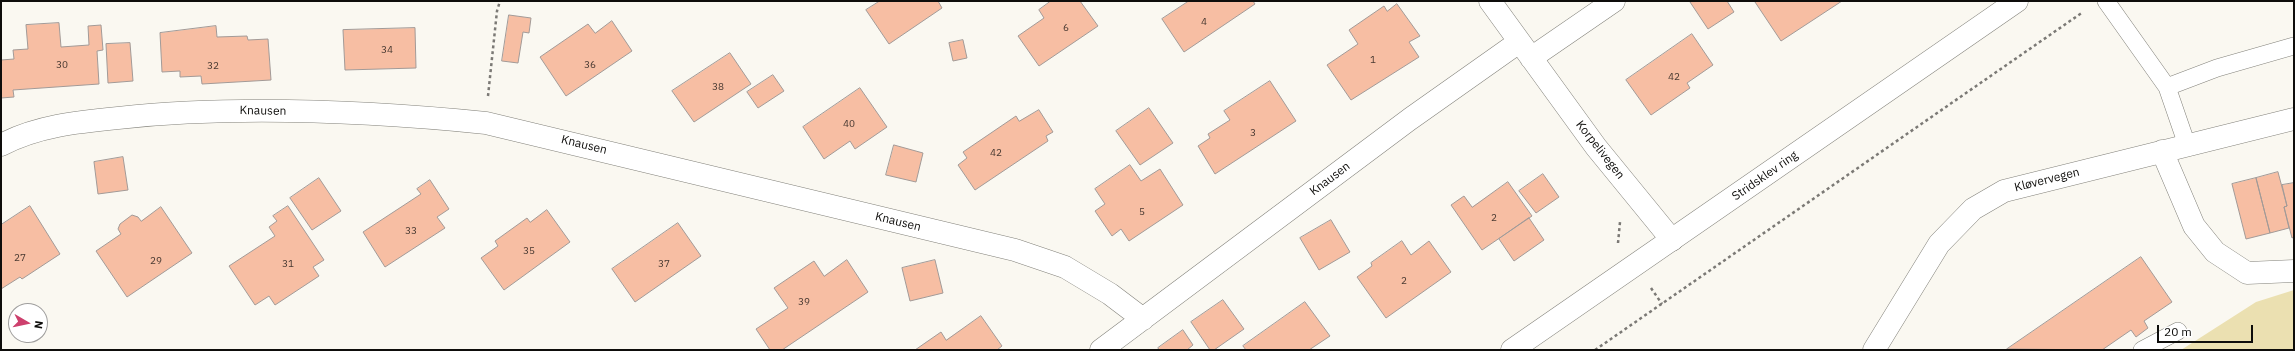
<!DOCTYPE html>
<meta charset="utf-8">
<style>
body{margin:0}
#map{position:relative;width:2295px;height:351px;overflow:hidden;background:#faf8f1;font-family:"IBM Plex Sans",sans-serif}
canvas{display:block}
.frame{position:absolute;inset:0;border:2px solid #0e0d0b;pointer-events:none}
.north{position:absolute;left:8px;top:303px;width:40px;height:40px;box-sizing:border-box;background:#fff;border:1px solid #9f9e9d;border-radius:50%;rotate:99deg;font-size:11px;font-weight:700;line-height:16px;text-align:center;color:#0e0d0b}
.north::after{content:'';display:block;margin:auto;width:14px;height:18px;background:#cd406d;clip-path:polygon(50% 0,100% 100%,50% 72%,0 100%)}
.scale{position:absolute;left:2157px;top:325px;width:96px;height:18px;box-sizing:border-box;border:2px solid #0e0d0b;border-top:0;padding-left:5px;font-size:12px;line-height:14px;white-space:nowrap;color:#0e0d0b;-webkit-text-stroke:3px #fff;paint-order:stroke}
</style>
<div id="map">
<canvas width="2295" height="351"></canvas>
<div class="frame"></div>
<div class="north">N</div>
<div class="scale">20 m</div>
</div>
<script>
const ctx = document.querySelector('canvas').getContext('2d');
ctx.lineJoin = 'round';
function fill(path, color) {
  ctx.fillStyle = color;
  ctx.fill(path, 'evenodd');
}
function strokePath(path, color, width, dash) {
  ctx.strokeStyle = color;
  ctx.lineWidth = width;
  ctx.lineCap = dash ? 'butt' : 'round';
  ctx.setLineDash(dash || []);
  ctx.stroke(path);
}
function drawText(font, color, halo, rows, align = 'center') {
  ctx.font = font + ' "IBM Plex Sans",sans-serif';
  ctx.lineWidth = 4;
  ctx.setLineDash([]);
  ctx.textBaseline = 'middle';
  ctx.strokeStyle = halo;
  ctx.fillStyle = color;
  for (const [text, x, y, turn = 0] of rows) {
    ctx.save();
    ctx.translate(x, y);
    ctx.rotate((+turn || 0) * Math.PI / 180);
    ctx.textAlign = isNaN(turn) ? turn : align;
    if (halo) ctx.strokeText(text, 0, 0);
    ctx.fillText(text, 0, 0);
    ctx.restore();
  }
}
fill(new Path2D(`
 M2294 290V350H2181L2256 302Z`), '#ebe0b1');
const building = new Path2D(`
 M880 1H938L942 8 889 44 866 10Z
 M1051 1H1080L1098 26 1039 66 1018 36 1044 18 1039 10Z
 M1189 1H1253L1255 4 1184 52 1162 19Z
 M1727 1 1734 12 1708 29 1690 2Z
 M1757 1H1842L1781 41 1755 2Z
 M1397 4 1420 36 1409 42 1419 57 1351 100 1327 65 1358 44 1349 30 1384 6 1387 11Z
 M509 15 531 18 529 33 523 32 518 63 502 61Z
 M612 21 632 51 566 96 540 57 588 24 595 33Z
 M59 23 61 47 89 45 88 26 101 25 103 50 97 51 99 84 13 90 14 97 1 98V60L14 59 13 50 28 49 26 25Z
 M216 26 217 37 247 36 248 40 268 39 271 80 202 84 201 76 180 77V71L162 72 160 33Z
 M415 28 416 68 345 70 343 30Z
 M1692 34 1713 65 1687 83 1690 88 1651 115 1626 80Z
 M963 40 967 58 953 61 949 43Z
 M130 43 133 81 108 83 106 44Z
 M730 53 751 84 694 122 672 91Z
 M773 75 784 91 758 108 747 92Z
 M1270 81 1296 121 1215 174 1198 146 1210 138 1208 134 1230 120 1224 111Z
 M860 88 887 127 855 149 850 141 824 159 803 127Z
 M1149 108 1173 143 1140 165 1116 131Z
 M1039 110 1053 132 1046 136 1048 141 975 190 958 165 967 158 963 152 1016 116 1019 121Z
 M894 145 923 153 916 182 886 175Z
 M123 157 128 190 98 194 94 162Z
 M1130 165 1141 181 1160 169 1183 205 1129 241 1121 229 1112 236 1095 211 1105 204 1095 189Z
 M2278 172 2287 206 2284 207 2289 228 2270 233 2256 178Z
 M1543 174 1559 197 1536 213 1519 191Z
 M319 178 341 211 312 230 290 198Z
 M2256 178 2270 233 2246 239 2232 184Z
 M430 180 449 209 437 217 445 228 385 267 363 232 421 194 417 189Z
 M1508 182 1532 216 1482 250 1451 205 1464 196 1472 207Z
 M2294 183V237L2292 238 2284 207 2287 206 2282 185Z
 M30 206 60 254 22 279 20 277 1 289V225Z
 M288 206 324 260 313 267 319 276 275 305 269 296 255 305 229 266 275 236 269 227 277 221 273 216Z
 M161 207 192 253 127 297 96 251 121 234 118 229 120 224 132 215 138 217 141 221Z
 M547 210 570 242 504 290 481 258 498 246 495 241 527 218 530 222Z
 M1529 218 1544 240 1514 261 1499 239Z
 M1331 220 1350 252 1319 270 1300 238Z
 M678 223 701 256 635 302 612 269Z
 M1402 241 1411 255 1429 241 1451 272 1386 318 1357 277 1372 266 1371 263Z
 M2141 257 2172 302 2144 321 2148 328 2136 337 2131 330 2102 350 2007 349Z
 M847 260 868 292 782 350H770L756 329 788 308 774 288 814 261 824 276Z
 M935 260 943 293 910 301 902 268Z
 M1223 300 1244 329 1214 350H1210L1191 322Z
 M1305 302 1330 336 1309 350H1246L1243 346Z
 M981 316 1002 346 997 350H915L941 332 946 340Z
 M1183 330 1193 345 1187 350H1159L1158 348Z`);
fill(building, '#f7bea3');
strokePath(building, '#a29a97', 1);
const lane = new Path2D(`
 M2106 1 2167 87 2187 145
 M2167 87 2217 68 2294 46
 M2142 350 2178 331`);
const street = new Path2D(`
 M1490 1 1596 147 1672 240
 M1531 58 1614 1
 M1 145C37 126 77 122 118 118 238 105 365 111 486 123L1015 250 1065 267 1110 294 1143 319
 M2162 151 2194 226 2215 252 2247 273 2294 271
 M1101 350 1410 119 1519 42
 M1874 350 1939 244 1973 209 2004 191 2294 119`);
const secondary = new Path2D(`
 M1512 350 2017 1`);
strokePath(lane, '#83827b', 18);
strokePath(street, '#83827b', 23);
strokePath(secondary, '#83827b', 23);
strokePath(new Path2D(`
 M488 96 497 11 500 1
 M1618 243 1620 222
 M1651 288 1662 304
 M1595 350 2083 12`), '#7b7975', 2.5, [3, 3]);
strokePath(lane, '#fff', 17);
strokePath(street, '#fff', 22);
strokePath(secondary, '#fff', 22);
drawText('10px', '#483931', null, [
 ["4",1204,22],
 ["6",1066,28],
 ["34",387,50],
 ["1",1373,60],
 ["30",62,65],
 ["36",590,65],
 ["32",213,66],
 ["42",1674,77],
 ["38",718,87],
 ["40",849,124],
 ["3",1253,133],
 ["42",996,153],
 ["5",1142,212],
 ["2",1494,218],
 ["33",411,231],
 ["35",529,251],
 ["27",20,258],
 ["29",156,261],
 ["31",288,264],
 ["37",664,264],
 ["2",1404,281],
 ["39",804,302]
]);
drawText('12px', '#0e0d0b', '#fff', [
 ["Knausen",263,111,1],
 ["Knausen",584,145,14],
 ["Korpelivegen",1600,150,52],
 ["Stridsklev ring",1765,176,-35],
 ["Knausen",1330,179,-37],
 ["Kløvervegen",2047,180,-14],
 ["Knausen",898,222,14]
]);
</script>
